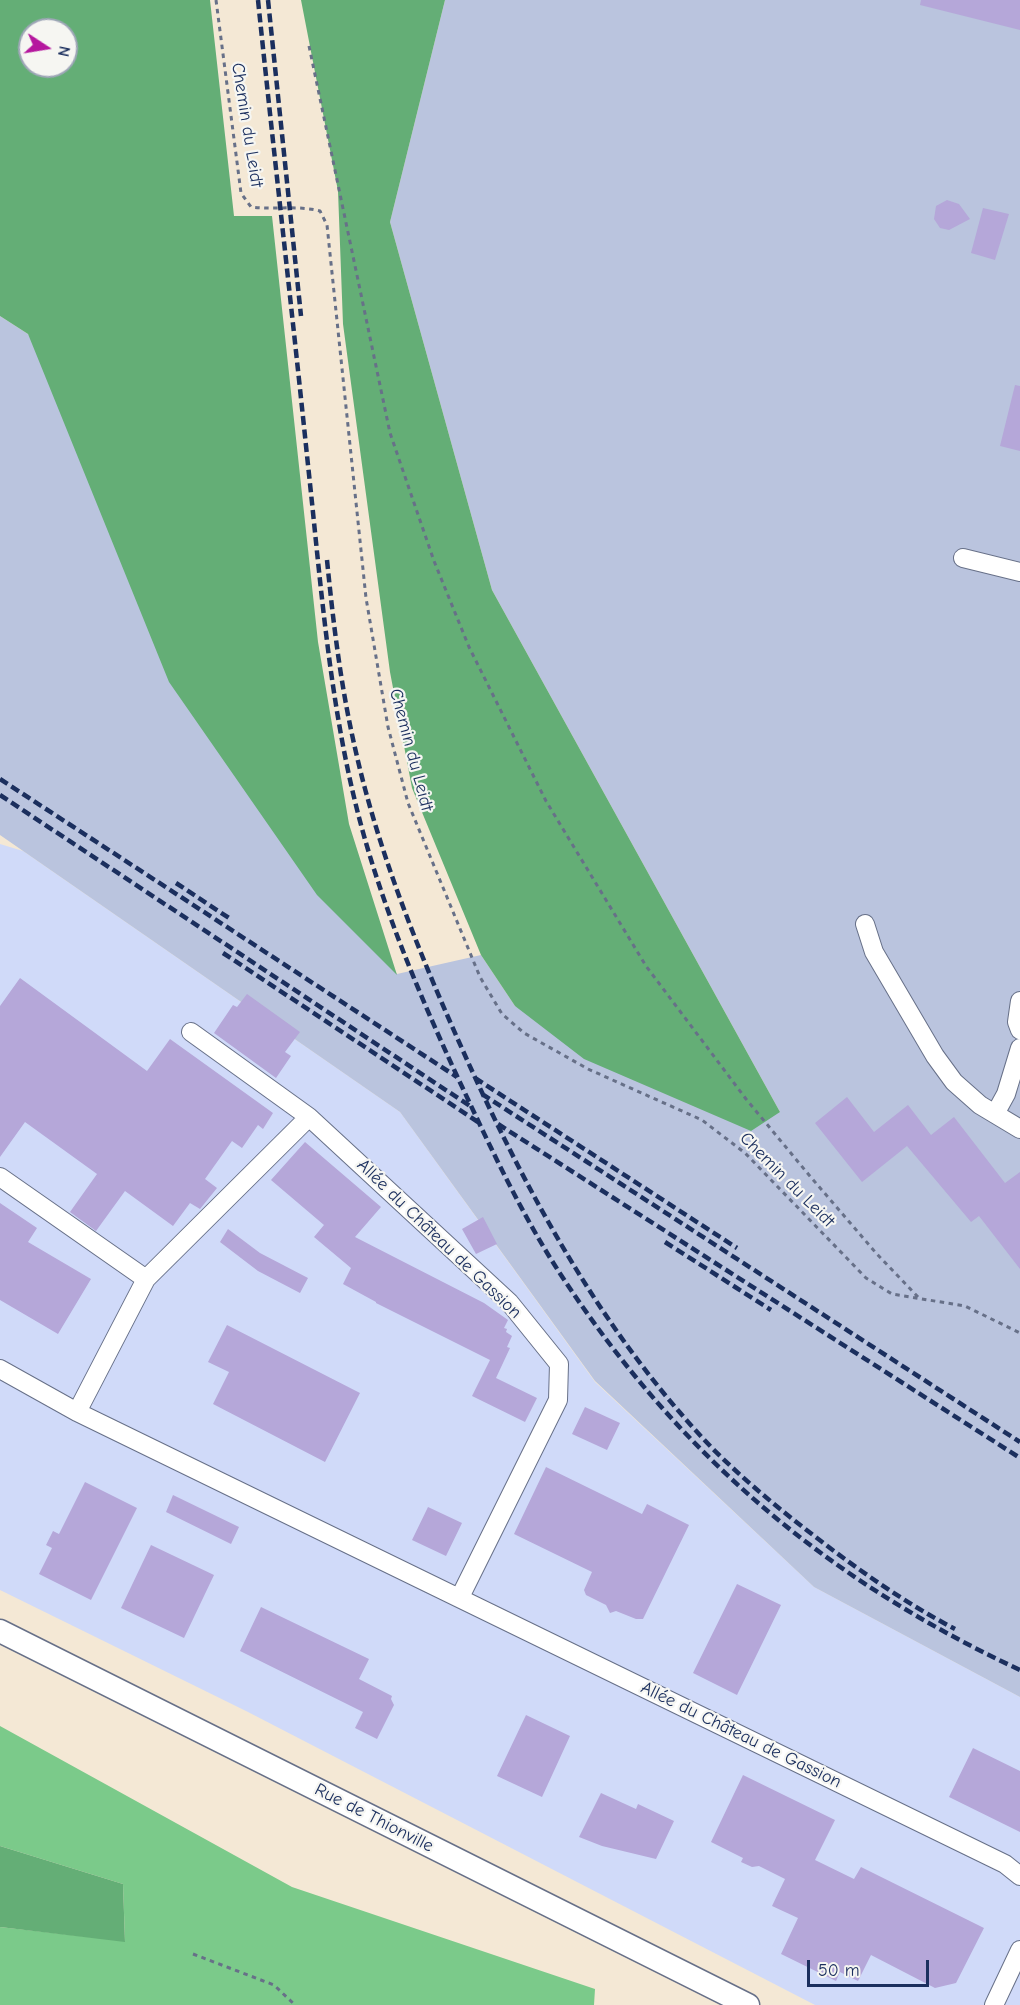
<!DOCTYPE html>
<meta charset="utf-8">
<style>
body{margin:0}
#map{position:relative;width:1020px;height:2005px;overflow:hidden;background:#f4e8d5;font-family:"Comic Neue",sans-serif}
canvas{display:block}
.north{position:absolute;left:18px;top:18px;width:60px;height:60px;box-sizing:border-box;background:#f6f6f2;border:2px solid #9ea6b7;border-radius:50%;rotate:102deg;font-size:16px;font-weight:700;line-height:24px;text-align:center;color:#1b2f5e}
.north::after{content:'';display:block;margin:auto;width:21px;height:27px;background:#b5179e;clip-path:polygon(50% 0,100% 100%,50% 72%,0 100%)}
.scale{position:absolute;left:807px;top:1960px;width:122px;height:27px;box-sizing:border-box;border:3px solid #1b2f5e;border-top:0;padding-left:8px;font-size:18px;line-height:21px;white-space:nowrap;color:#1b2f5e;-webkit-text-stroke:4px #f6f6f2;paint-order:stroke}
</style>
<div id="map">
<canvas width="1020" height="2005"></canvas>
<div class="north">N</div>
<div class="scale">50 m</div>
</div>
<script>
const ctx = document.querySelector('canvas').getContext('2d');
ctx.lineJoin = 'round';
function fill(path, color) {
  ctx.fillStyle = color;
  ctx.fill(path, 'evenodd');
}
function strokePath(path, color, width, dash) {
  ctx.strokeStyle = color;
  ctx.lineWidth = width;
  ctx.lineCap = dash ? 'butt' : 'round';
  ctx.setLineDash(dash || []);
  ctx.stroke(path);
}
function drawText(font, color, halo, rows, align = 'center') {
  ctx.font = font + ' "Comic Neue",sans-serif';
  ctx.lineWidth = 4.5;
  ctx.setLineDash([]);
  ctx.textBaseline = 'middle';
  ctx.strokeStyle = halo;
  ctx.fillStyle = color;
  for (const [text, x, y, turn = 0] of rows) {
    ctx.save();
    ctx.translate(x, y);
    ctx.rotate((+turn || 0) * Math.PI / 180);
    ctx.textAlign = isNaN(turn) ? turn : align;
    if (halo) ctx.strokeText(text, 0, 0);
    ctx.fillText(text, 0, 0);
    ctx.restore();
  }
}
fill(new Path2D(`
 M0 844 23 851 400 1112 595 1382 814 1587 1020 1697V2005H815L248 1712 0 1590Z`), '#d0daf9');
fill(new Path2D(`
 M445 0H1020V1697L814 1587 595 1381 400 1112 0 835V316L28 334 397 974 481 955 515 1006 780 1112 492 590 390 222Z`), '#bac4de');
fill(new Path2D(`
 M0 1726 292 1887 595 1989 594 2005H0V1927L125 1941 123 1884 0 1846Z`), '#7bca8a');
fill(new Path2D(`
 M0 0H210L234 216H272L318 642 349 824 397 975 317 895 169 682 28 334 0 316ZM30 30H66V66H30Z
 M301 0H445L390 222 492 590 780 1112 751 1131 584 1059 515 1006 481 955 412 788 390 672 343 324 338 191Z
 M0 1846 123 1884 125 1942 0 1927Z`), '#64ae76');
fill(new Path2D(`
 M921 0H1020V30L920 5Z
 M947 200 959 204 970 219 949 230 940 228 934 219 936 206Z
 M983 208 1009 214 995 260 971 253Z
 M1015 385 1020 386V451L1000 446Z
 M20 978 147 1071 170 1039 273 1113 263 1129 258 1125 242 1148 232 1141 205 1179 217 1188 200 1209 190 1203 173 1226 125 1191 96 1231 70 1212 97 1174 25 1122 0 1157V1006Z
 M247 994 300 1032 285 1052 291 1056 276 1078 214 1033 233 1005 237 1007Z
 M847 1097 874 1132 908 1105 931 1135 954 1117 1005 1183 1020 1172V1269L979 1216 971 1222 907 1146 862 1182 815 1123Z
 M305 1142 381 1207 355 1237 484 1303 508 1320 504 1328 507 1329 506 1332 512 1336 507 1347 510 1348 496 1378 537 1398 525 1422 472 1396 490 1360 376 1303V1302L343 1284 351 1268 314 1237 324 1225 271 1180Z
 M0 1203 37 1228 28 1242 91 1279 58 1334 0 1300Z
 M483 1217 497 1244 476 1254 462 1229Z
 M228 1229 260 1253 308 1278 300 1293 258 1271 220 1242Z
 M227 1325 360 1393 325 1462 213 1404 229 1372 208 1362Z
 M585 1407 620 1423 607 1450 572 1434Z
 M546 1467 642 1514 647 1504 689 1525 643 1619H636L616 1611 610 1613 606 1605 586 1595 584 1590 592 1572 514 1534Z
 M85 1482 137 1508 91 1600 39 1574 52 1548 46 1545 53 1531 59 1534Z
 M173 1495 239 1527 231 1544 166 1512Z
 M428 1507 462 1523 446 1556 412 1540Z
 M151 1545 214 1575 184 1638 121 1608Z
 M737 1584 781 1605 737 1695 693 1673Z
 M261 1607 369 1659 359 1679 392 1696 391 1699 394 1705 377 1739 355 1728 363 1712 240 1651Z
 M526 1715 570 1736 542 1797 497 1776Z
 M973 1748 1020 1771V1832L949 1797Z
 M743 1775 835 1820 815 1860 854 1879 861 1867 984 1928 956 1983 935 1988 871 1955 858 1981 840 1972 836 1981 781 1954 798 1918 772 1906 785 1879 759 1866 752 1867 741 1862 743 1858 711 1842Z
 M601 1793 636 1809 638 1804 674 1821 656 1859 602 1846 579 1837Z`), '#b5a7d9');
const minor = new Path2D(`
 M963 558 1020 572
 M865 924 874 952 935 1056 954 1082 980 1105 1020 1129
 M1020 1001 1017 1022 1020 1030
 M995 1114 1006 1094 1020 1048
 M309 1117 509 1302 559 1364 558 1400 460 1597
 M0 1177 146 1279
 M0 1369 77 1412 1005 1864 1020 1876
 M77 1412 146 1279 309 1117 191 1032
 M994 2005 1020 1950`);
const major = new Path2D(`
 M0 1631 748 2005`);
strokePath(minor, '#677088', 20);
strokePath(major, '#677088', 25);
strokePath(new Path2D(`
 M216 0 241 193 251 207C274 210 297 205 320 211L327 225 366 598 388 727 408 803 480 977 502 1014 524 1033 588 1069 702 1120 745 1153 866 1278 892 1294 965 1306 1020 1333
 M309 46 390 433 434 561 469 647 546 801 646 966 746 1099 809 1175 876 1253 918 1297
 M193 1954 274 1985 295 2005`), '#677088', 3, [4.5, 4.5]);
strokePath(minor, '#fff', 18);
strokePath(major, '#fff', 22);
strokePath(new Path2D(`
 M258 0C274 155 292 310 308 465 320 575 328 686 353 793 376 892 415 985 457 1076 489 1144 520 1212 561 1275 679 1455 825 1579 1020 1670
 M268 0 301 316
 M327 560C333 620 340 680 353 739 377 851 421 958 468 1062 531 1201 606 1337 712 1448 749 1485 789 1517 830 1548 870 1578 911 1606 955 1629
 M0 779 457 1077
 M0 795 470 1106
 M176 883 229 918
 M223 953 478 1122
 M475 1078 737 1248
 M482 1094 1020 1442
 M498 1124 1020 1458
 M665 1242 771 1310`), '#1b2f5e', 4.5, [9, 4.5]);
drawText('18px', '#1b2f5e', '#f6f6f2', [
 ["Chemin du Leidt",247,125,81],
 ["Chemin du Leidt",411,750,75],
 ["Chemin du Leidt",787,1180,45],
 ["Allée du Château de Gassion",439,1239,44],
 ["Allée du Château de Gassion",741,1735,26],
 ["Rue de Thionville",374,1818,27]
]);
</script>
